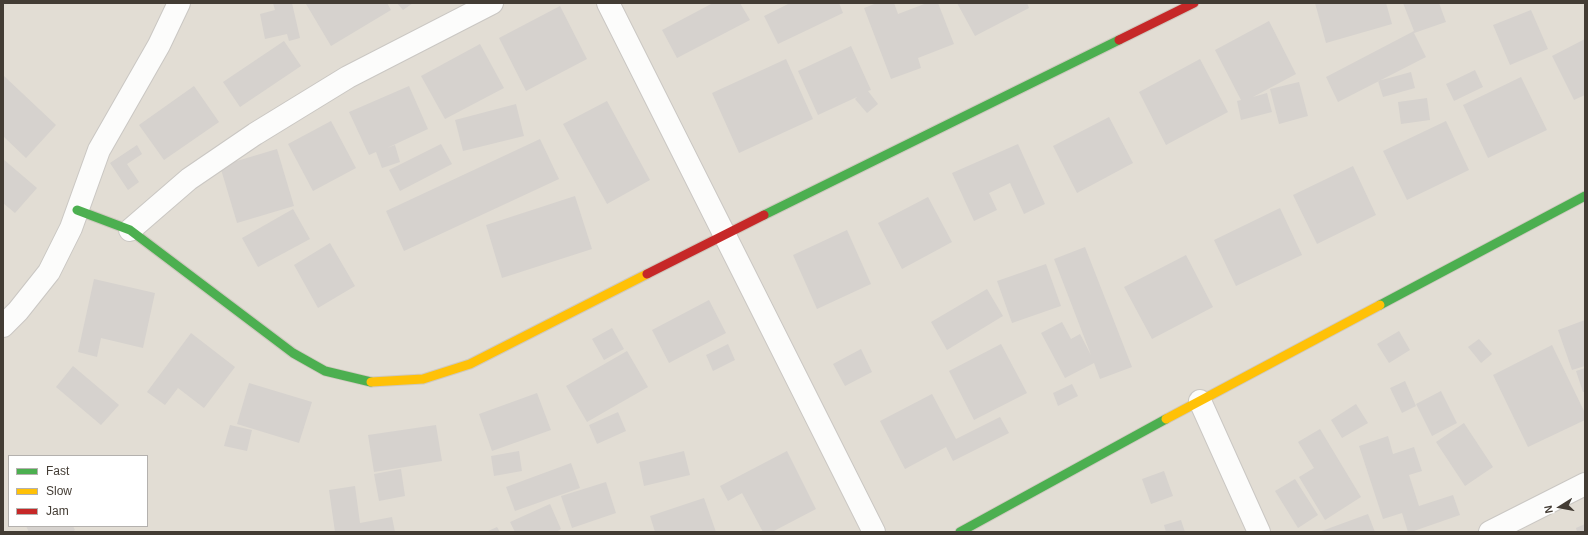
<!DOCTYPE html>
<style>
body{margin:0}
#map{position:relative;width:1588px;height:535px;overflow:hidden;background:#eeebe7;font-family:Helvetica,sans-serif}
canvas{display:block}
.frame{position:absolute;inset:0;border:4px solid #433c34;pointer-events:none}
.legend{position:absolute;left:8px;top:455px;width:140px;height:72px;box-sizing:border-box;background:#fff;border:1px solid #b4b1ae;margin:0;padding:5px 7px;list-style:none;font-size:12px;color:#433c34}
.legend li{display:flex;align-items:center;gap:8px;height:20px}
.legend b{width:20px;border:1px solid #b4b1ae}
.north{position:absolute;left:1540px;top:487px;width:40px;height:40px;-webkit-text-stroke:3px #fff;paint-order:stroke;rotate:259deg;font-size:11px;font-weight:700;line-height:16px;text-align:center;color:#433c34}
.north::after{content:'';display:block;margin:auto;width:14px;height:18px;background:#433c34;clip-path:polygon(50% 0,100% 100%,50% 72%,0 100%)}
</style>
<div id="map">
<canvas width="1588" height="535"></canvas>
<div class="frame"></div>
<ul class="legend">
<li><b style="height:5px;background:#4caf50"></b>Fast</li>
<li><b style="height:5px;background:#ffc107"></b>Slow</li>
<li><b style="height:5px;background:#c62828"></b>Jam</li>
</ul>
<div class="north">N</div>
</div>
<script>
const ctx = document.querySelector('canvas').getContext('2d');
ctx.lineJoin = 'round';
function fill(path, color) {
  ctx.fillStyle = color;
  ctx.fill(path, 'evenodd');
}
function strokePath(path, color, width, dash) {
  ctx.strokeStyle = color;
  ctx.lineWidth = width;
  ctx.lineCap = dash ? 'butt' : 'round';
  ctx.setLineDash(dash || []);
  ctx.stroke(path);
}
fill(new Path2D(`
 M3 3H1585V532H3ZM9 456H147V526H9Z`), '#e2ddd4');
fill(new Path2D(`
 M273 3H292L300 38 289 41 287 34 265 39 260 14 275 10Z
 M308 3H387L391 10 331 46 306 4Z
 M397 3H413L403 10Z
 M713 3H740L750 20 677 58 662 30Z
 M790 3H839L843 13 778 44 764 16Z
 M877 3H894L898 14 927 3H938L954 44 918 58 921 68 891 79 864 8Z
 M957 3H1027L1029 8 975 36Z
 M1315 3H1386L1392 24 1326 43Z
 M1403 3H1439L1446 22 1414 33 1426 57 1338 102 1326 77 1414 31Z
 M560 6 587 59 526 91 499 38Z
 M1531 10 1548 49 1510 65 1493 25Z
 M1269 21 1296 74 1253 97 1267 93 1272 112 1241 120 1237 101 1241 100 1215 50Z
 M1585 39V95L1574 100 1552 56Z
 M284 41 301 66 240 107 223 82Z
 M480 44 504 88 445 119 421 76Z
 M851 46 871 90 868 91 878 104 867 113 855 99 857 97 818 115 798 71Z
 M786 59 813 119 739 153 712 93Z
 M1200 59 1228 112 1166 145 1139 92Z
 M1475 70 1483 87 1454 101 1446 84Z
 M1411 72 1415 88 1383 97 1378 81Z
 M4 76 56 125 26 158 3 136Z
 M1521 77 1547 130 1488 158 1463 105Z
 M1299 82 1308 116 1279 124 1270 89Z
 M194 86 219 122 164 160 139 125Z
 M409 86 428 129 387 148 395 145 400 162 382 168 376 152 369 155 349 112Z
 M1427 98 1430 120 1401 124 1398 102Z
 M607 101 650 180 607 204 563 124Z
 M516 104 524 136 463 151 455 120Z
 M1109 117 1133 163 1077 193 1053 146Z
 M331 121 356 168 313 191 288 144Z
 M1446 121 1469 170 1407 200 1383 151Z
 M540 139 559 179 404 251 386 211Z
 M441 144 452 164 400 191 389 170Z
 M1018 144 1045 204 1024 214 1010 183 989 193 997 210 974 221 952 173Z
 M137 145 142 154 127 164 139 182 128 190 110 163Z
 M277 149 294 206 237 223 220 166Z
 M3 159 37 188 15 213 3 203Z
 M1353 166 1376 215 1317 244 1293 195Z
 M575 196 592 249 502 278 486 225Z
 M928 197 952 242 902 269 878 223Z
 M1280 208 1302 255 1236 286 1214 240Z
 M293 209 310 239 258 267 242 238Z
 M847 230 871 284 817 309 793 255Z
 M330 243 355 286 318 308 294 265Z
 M1085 247 1132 367 1100 379 1094 363 1065 378 1041 333 1062 322 1071 339 1080 334 1091 355 1054 259Z
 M1186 255 1213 307 1152 339 1124 287Z
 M1046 264 1061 306 1012 323 997 281Z
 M94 279 155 293 143 348 101 338 97 357 78 352Z
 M987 289 1003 316 947 350 931 322Z
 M709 300 726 333 669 363 652 330Z
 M1585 320V366L1572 370 1558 330Z
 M612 328 624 349 604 360 592 339Z
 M1399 331 1410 350 1389 363 1377 344Z
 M191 333 235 367 204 408 178 388 165 405 147 392Z
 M1479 339 1492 354 1481 363 1468 347Z
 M728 344 735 360 713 371 706 355Z
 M1001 344 1027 393 974 420 949 371Z
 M1552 345 1585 413V420L1528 447 1493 375Z
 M861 349 872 372 845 386 833 364Z
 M627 351 648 387 587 422 566 386Z
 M73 366 119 405 101 425 56 387Z
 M1585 368V392H1583L1576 371Z
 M1405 381 1416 406 1402 413 1390 388Z
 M249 383 312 402 299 443 237 424Z
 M1072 384 1078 396 1058 406 1053 393Z
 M1441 391 1457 423 1432 436 1416 404Z
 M537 393 551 430 492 451 479 414Z
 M932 394 956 439 1000 417 1009 433 953 461 946 447 905 469 880 421Z
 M1356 404 1368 423 1342 438 1331 420Z
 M618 412 626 431 597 444 589 425Z
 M1464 423 1493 467 1465 486 1436 442Z
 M230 425 252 430 247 451 224 446Z
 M436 425 442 461 374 472 368 435Z
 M1320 429 1361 497 1325 520 1299 477 1314 468 1298 442Z
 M1388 436 1393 454 1414 447 1422 471 1409 475 1419 506 1453 495 1460 515 1411 532H1408L1402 513 1383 519 1359 446Z
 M519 451 522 471 494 476 491 456Z
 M684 451 690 475 644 486 639 462Z
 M787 451 816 509 772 532H763L742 493 728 501 720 486Z
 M571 463 580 488 515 511 506 487Z
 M401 469 405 496 379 501 374 474Z
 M1164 471 1173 496 1151 504 1142 479Z
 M1295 479 1318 515 1298 528 1275 491Z
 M606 482 616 513 572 528 561 496Z
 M355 486 360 523 392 517 395 532H335L329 490Z
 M704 498 716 532H655L650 516Z
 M550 504 561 529 556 532H515L510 522Z
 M1368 514 1375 532H1319Z
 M1181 520 1185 532H1166L1164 525Z
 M1585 524V532H1577L1576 528Z
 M26 526H73L75 530 72 532H29Z
 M497 527 500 532H486Z`), '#d6d2ce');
const street = new Path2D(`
 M608 3 874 532
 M130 230 189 179 255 134 348 77 492 3
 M3 326 18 311 49 272 71 228 99 150 159 45 179 3
 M1200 401 1259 532
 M1490 532 1585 484`);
const fast = new Path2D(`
 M77 210 130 230 293 353 325 371 371 382
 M764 215 1119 40
 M1380 305 1585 196
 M960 532 1166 419`);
const slow = new Path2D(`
 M371 382 423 379 470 364 647 274
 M1166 419 1380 305`);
const jam = new Path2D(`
 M1119 40 1194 3
 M647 274 764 215`);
strokePath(street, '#cac7c3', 24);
strokePath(fast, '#cfc9bf', 11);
strokePath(slow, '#cfc9bf', 11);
strokePath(jam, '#cfc9bf', 11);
strokePath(street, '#fcfcfb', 22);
strokePath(fast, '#4caf50', 9);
strokePath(slow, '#ffc107', 9);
strokePath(jam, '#c62828', 9);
</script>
